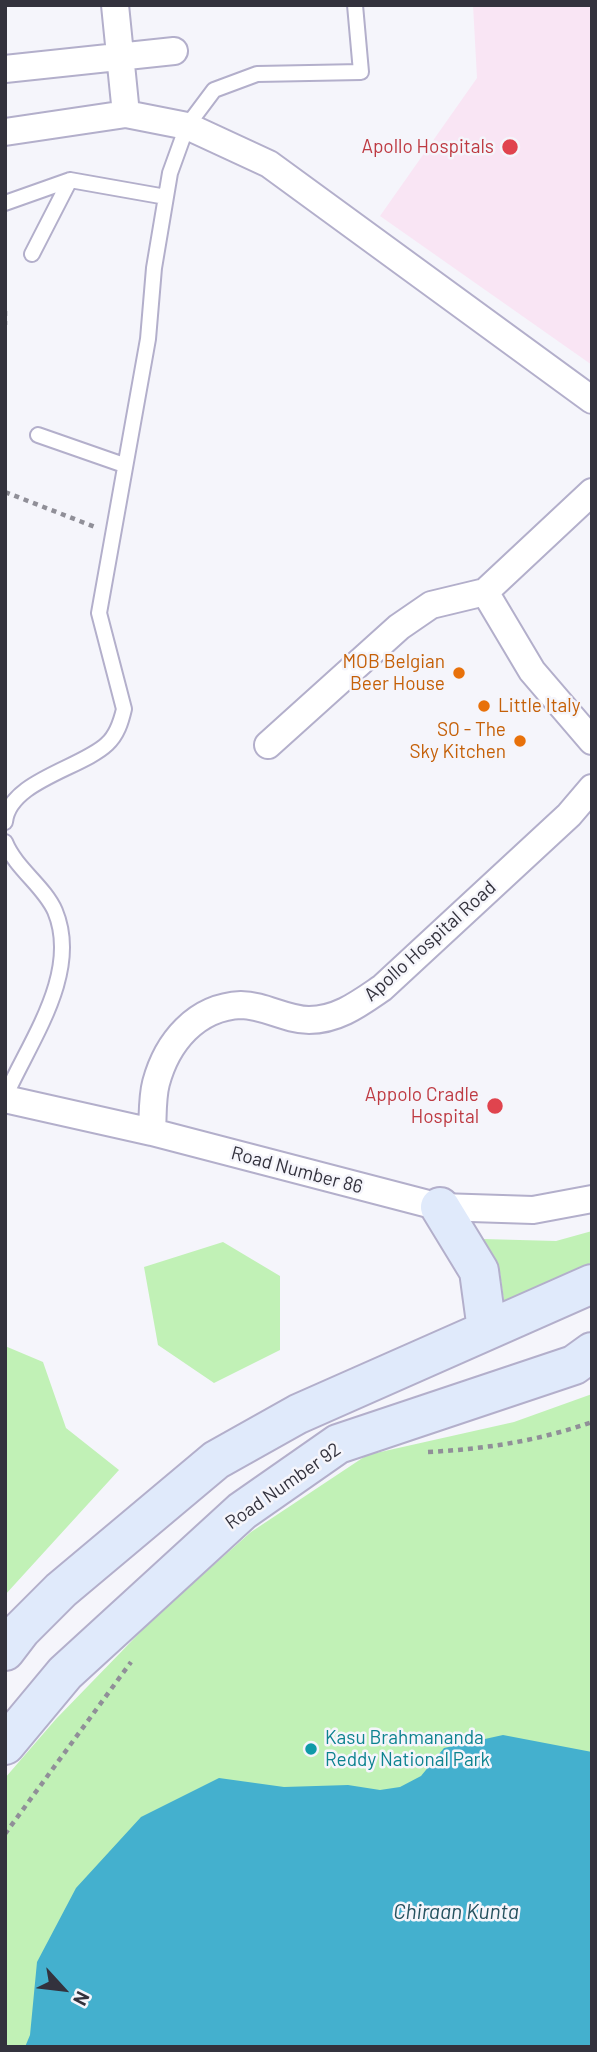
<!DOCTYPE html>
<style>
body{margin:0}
#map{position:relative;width:597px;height:2052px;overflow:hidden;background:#f5f5fb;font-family:Barlow,sans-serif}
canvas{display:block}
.frame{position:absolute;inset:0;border:7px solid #33323d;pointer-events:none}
.north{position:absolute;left:28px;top:1954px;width:70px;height:70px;-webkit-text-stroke:5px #f5f5fb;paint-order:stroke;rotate:117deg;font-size:19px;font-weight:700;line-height:28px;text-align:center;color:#33323d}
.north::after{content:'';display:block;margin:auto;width:24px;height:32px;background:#33323d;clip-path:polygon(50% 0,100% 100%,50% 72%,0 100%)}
</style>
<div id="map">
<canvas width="597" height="2052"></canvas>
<div class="frame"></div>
<div class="north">N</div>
</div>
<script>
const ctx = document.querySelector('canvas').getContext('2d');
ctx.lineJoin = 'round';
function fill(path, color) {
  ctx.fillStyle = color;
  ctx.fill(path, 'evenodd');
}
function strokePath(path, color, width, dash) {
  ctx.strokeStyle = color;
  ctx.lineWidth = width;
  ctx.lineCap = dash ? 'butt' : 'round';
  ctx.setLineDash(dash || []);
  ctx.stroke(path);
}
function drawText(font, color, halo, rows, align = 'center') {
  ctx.font = font + ' Barlow,sans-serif';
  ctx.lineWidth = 5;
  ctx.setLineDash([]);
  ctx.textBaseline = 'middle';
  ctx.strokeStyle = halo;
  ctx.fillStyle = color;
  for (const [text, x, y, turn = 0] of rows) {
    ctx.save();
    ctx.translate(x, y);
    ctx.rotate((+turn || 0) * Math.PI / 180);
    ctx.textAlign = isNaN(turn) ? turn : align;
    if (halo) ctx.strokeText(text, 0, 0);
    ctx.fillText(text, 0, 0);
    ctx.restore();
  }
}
fill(new Path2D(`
 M473 5H592V365L380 216 477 78Z`), '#f9e5f4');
fill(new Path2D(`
 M592 1231V1262L565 1279 504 1301 500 1273 483 1239 556 1241Z
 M223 1242 280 1276V1350L214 1383 158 1345 144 1267Z
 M5 1346 43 1362 66 1428 119 1470 5 1595Z
 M592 1394V2047H5V1778L56 1719 155 1617 251 1532 367 1455 514 1422Z`), '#c1f1b6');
fill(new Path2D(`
 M503 1735 592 1752V2047H25L30 2035 37 1962 76 1888 141 1817 219 1778 284 1787 348 1785 380 1790 400 1787 421 1776 444 1748Z`), '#44b0ce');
const service = new Path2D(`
 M5 203 70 180 166 197
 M32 254 70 180
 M38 435 124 465
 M5 822C9 781 82 768 107 744 117 735 121 722 124 709L99 613 148 339 154 268 170 173 187 126 214 90 257 74 361 72 355 5
 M5 842C16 869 44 886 55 911 81 973 29 1042 5 1097`);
const minor = new Path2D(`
 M115 5 126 114
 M5 69 174 51
 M5 132 126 114 187 126 269 164 592 400
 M592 492 485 592 532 671 592 741
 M268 745 399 627 431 605 485 592
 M5 1099 152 1132 440 1207 533 1210 592 1199
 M152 1132C153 1116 152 1098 156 1083 167 1042 196 1007 241 1005 264 1005 286 1020 309 1020 338 1020 360 1003 382 988L569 815 592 788`);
const secondary = new Path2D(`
 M440 1207 479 1271 487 1330
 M5 1651 21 1630 61 1590 216 1460 298 1414 592 1284
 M5 1745 65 1673 242 1511 338 1444 574 1365 592 1352`);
strokePath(service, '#b3afcb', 18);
strokePath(minor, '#b3afcb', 30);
strokePath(secondary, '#b3afcb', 42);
strokePath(new Path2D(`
 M5 311V325
 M5 492 95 527
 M428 1452C485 1449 538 1441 592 1422
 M5 1834 131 1662`), '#908f98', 4.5, [5, 5]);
strokePath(service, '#fff', 14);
strokePath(minor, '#fff', 26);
strokePath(secondary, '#e0eafb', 38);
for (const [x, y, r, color] of [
 [510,147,9,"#e0444e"],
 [459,673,7,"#e8710a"],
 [484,706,7,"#e8710a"],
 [520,741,7,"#e8710a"],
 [495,1106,9,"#e0444e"],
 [311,1749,7,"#0f9aa8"]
]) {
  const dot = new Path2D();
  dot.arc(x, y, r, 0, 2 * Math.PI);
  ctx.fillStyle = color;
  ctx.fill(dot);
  strokePath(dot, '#f5f5fb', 2.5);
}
drawText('19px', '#be3a42', '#f5f5fb', [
 ["Apollo Hospitals",494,147],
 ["Appolo Cradle",479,1095],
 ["Hospital",479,1117]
], 'right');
drawText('19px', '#c56008', '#f5f5fb', [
 ["MOB Belgian",445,662],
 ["Beer House",445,684],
 ["Little Italy",498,706,"left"],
 ["SO - The",506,730],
 ["Sky Kitchen",506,752]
], 'right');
drawText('19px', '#33323d', '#f5f5fb', [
 ["Apollo Hospital Road",430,941,-42],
 ["Road Number 86",297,1170,15],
 ["Road Number 92",283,1486,-35]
]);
drawText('19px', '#0d838f', '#f5f5fb', [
 ["Kasu Brahmananda",325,1738],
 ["Reddy National Park",325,1760]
], 'left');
drawText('italic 21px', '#25525f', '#f5f5fb', [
 ["Chiraan Kunta",456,1912]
]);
</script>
